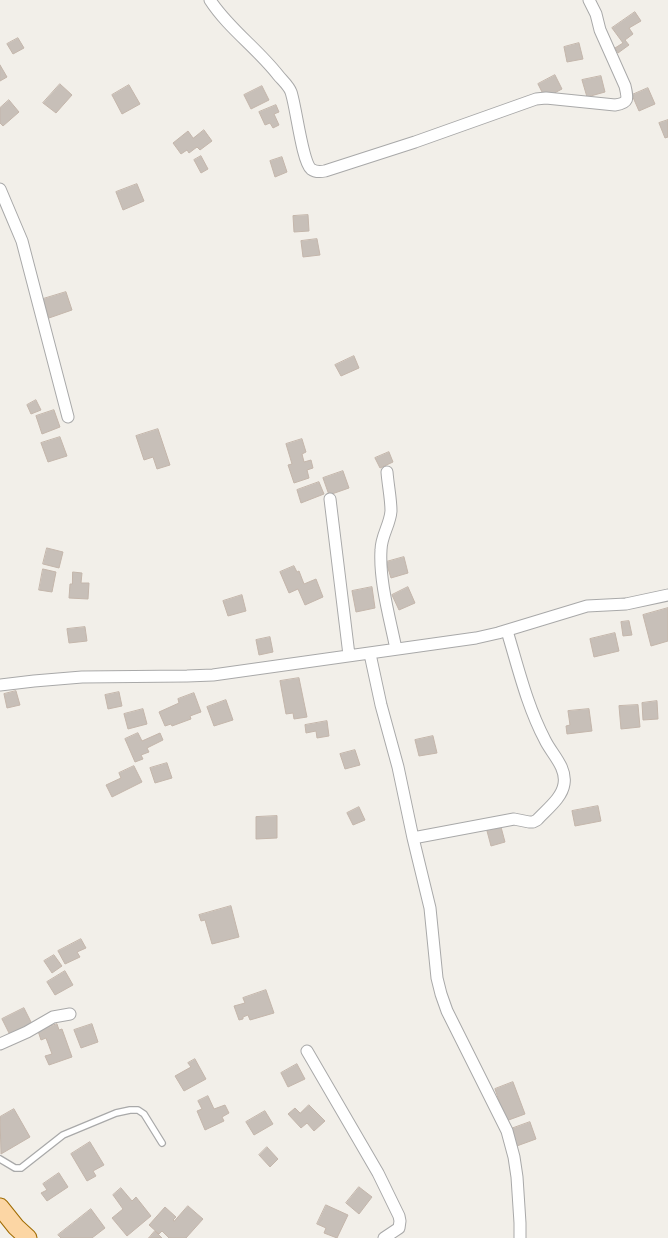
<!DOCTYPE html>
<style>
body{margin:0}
canvas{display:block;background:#f2efe9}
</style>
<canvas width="668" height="1238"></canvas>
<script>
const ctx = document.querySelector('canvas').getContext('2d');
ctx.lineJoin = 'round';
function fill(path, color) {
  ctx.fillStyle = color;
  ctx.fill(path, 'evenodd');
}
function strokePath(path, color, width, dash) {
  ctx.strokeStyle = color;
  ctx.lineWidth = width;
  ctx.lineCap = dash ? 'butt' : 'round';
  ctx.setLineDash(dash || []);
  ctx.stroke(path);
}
const building = new Path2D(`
 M635 12 641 21 629 28 633 34 625 40 629 45 618 53 615 48 623 43 612 28Z
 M18 38 24 48 13 54 7 44Z
 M579 43 583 59 567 62 564 47Z
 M0 65 7 77 0 81Z
 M555 75 562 89 545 98 538 84Z
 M601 76 605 92 587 97 582 80Z
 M60 84 72 95 56 113 43 103Z
 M129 85 140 104 122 114 112 95Z
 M262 86 269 100 251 109 244 95Z
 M648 88 655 104 639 111 632 95Z
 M9 100 19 112 3 126 0 123V108Z
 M276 105 279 112 274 114 279 125 273 128 270 123 265 125 259 112Z
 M668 120V137L665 138 659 123Z
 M204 130 212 141 200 150 197 147 189 153 187 150 181 154 173 143 188 131 193 138Z
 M201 156 208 169 201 173 194 160Z
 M282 157 287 172 275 177 270 161Z
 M137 184 144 201 123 210 116 192Z
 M308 215 309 231 294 232 293 216Z
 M317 239 320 255 303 257 301 241Z
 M66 292 72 310 49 318 43 299Z
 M354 356 359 368 341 376 335 365Z
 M36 400 41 410 31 414 27 405Z
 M54 410 60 427 42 434 36 416Z
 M158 429 170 465 157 469 153 457 144 460 136 436Z
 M60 437 67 456 48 462 41 443Z
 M302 439 306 452 302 454 304 462 311 460 313 468 307 470 309 478 294 483 288 465 292 464 286 444Z
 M389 452 393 462 380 468 375 458Z
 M343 471 349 488 329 495 323 478Z
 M319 482 324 494 301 503 297 490Z
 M47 548 63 552 59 568 43 564Z
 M404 557 408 573 391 578 386 562Z
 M294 566 297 572 299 571 304 584 316 579 323 597 305 605 298 589 289 593 280 572Z
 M43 569 56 572 52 592 39 590Z
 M73 572 82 573 81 583H89L88 599 69 598 70 584H72Z
 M372 587 375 608 356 612 352 591Z
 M408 587 415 603 399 610 392 595Z
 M242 595 246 611 228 616 223 601Z
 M668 608V641L651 646 643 615Z
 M629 621 632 635 623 636 621 622Z
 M85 627 87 641 69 643 67 629Z
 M615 633 619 651 594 657 590 639Z
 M270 637 273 652 259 655 256 640Z
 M299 678 307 717 294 719 293 713 286 714 280 681Z
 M16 691 20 705 7 708 4 694Z
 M119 692 122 706 108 709 105 695Z
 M194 693 201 712 190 716 191 719 172 726 171 724 165 726 159 712 179 703 178 699Z
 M226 700 233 720 214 726 207 707Z
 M657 701 658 719 643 720 642 703Z
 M638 705 640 727 621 729 619 706Z
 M143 709 147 724 128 729 124 714Z
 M589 709 592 731 567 734 566 726 570 725 568 711Z
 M327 721 329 736 317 738 316 731 306 733 305 725Z
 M138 733 142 741 160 733 163 740 147 748 149 752 141 755 143 759 135 762 125 739Z
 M433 736 437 753 419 756 415 740Z
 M355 750 360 765 345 769 340 754Z
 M167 763 172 778 155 783 150 768Z
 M134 766 142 782 112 797 106 785 121 778 119 773Z
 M598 806 601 821 575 826 572 811Z
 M359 807 365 820 353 825 347 813Z
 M277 816V838L256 839V817Z
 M501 827 505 842 491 846 487 831Z
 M231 906 239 937 212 944 205 920 201 921 199 915Z
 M81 939 86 948 77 952 80 957 65 964 58 951Z
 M54 955 62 966 52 973 44 961Z
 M65 971 73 985 55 995 47 982Z
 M266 990 274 1013 250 1020 248 1015 243 1017V1019L239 1020 234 1006 245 1003 243 998Z
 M24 1008 33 1026 11 1037 2 1019Z
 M57 1024 59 1030 62 1029 72 1057 49 1065 45 1056 52 1054 46 1038 41 1040 38 1031Z
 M92 1024 98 1042 81 1048 74 1030Z
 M195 1059 206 1079 184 1091 175 1076 191 1067 188 1063Z
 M297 1064 305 1079 288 1087 281 1073Z
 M513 1082 525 1114 506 1121 495 1089Z
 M208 1096 214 1109 225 1105 229 1113 222 1117 224 1121 205 1130 197 1111 202 1109 198 1101Z
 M309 1105 325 1121 314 1131 307 1123 301 1128 288 1114 295 1108 300 1113Z
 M14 1109 30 1137 1 1154 0 1117Z
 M265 1111 273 1124 254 1135 246 1122Z
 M530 1122 536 1139 514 1147 508 1130Z
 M90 1142 104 1165 93 1171 96 1176 87 1181 71 1154Z
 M267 1147 278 1159 270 1167 259 1155Z
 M59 1173 68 1187 47 1201 41 1193 47 1190 43 1184Z
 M359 1187 372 1197 359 1214 346 1203Z
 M121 1188 132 1201 136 1197 151 1216 127 1236 112 1218 123 1209 113 1195Z
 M326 1205 348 1215 337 1238 324 1233 326 1228 317 1224Z
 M188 1206 203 1219 186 1238H169L162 1231 159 1234 149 1225 165 1207 176 1217 173 1220 174 1221Z
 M91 1209 105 1228 92 1238H61L58 1235Z
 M155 1231 162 1238H149Z`);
fill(building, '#c7bfb8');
strokePath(building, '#c4b6ab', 1);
const lane = new Path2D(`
 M0 1159 15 1168H21L63 1135 116 1113 130 1110H138L144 1114 162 1143`);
const street = new Path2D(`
 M210 0C228 28 257 48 278 75 282 80 289 86 291 92 296 106 302 161 311 169 315 172 320 172 325 171L415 142 536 99 546 98 615 105C629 103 628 99 625 86L600 30 596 14 589 0
 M0 189 22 241 68 417
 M387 472C388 485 391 499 391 511 390 525 381 536 381 550 379 581 390 619 396 649
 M330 499 349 655
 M370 654 381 705 398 767 413 838 430 908 437 978 441 994 447 1011 507 1131 514 1157 517 1177 520 1223V1238
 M0 685 34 681 82 677 187 676 213 675 476 638 498 633 587 606 626 604 668 595
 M413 838 514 819 529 822H533L537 820C547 809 562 798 564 784 567 767 551 753 545 740 527 706 518 667 507 631
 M0 1044 27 1032 53 1017 70 1014
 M307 1051 378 1173 399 1216 400 1221 399 1228 384 1238`);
const primary = new Path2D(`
 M0 1207 16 1227 28 1238`);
strokePath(lane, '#a9a9a9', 8);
strokePath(street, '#a9a9a9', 13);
strokePath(primary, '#a06b00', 19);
strokePath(lane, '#fff', 5.5);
strokePath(street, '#fff', 11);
strokePath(primary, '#fcd6a4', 17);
</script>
